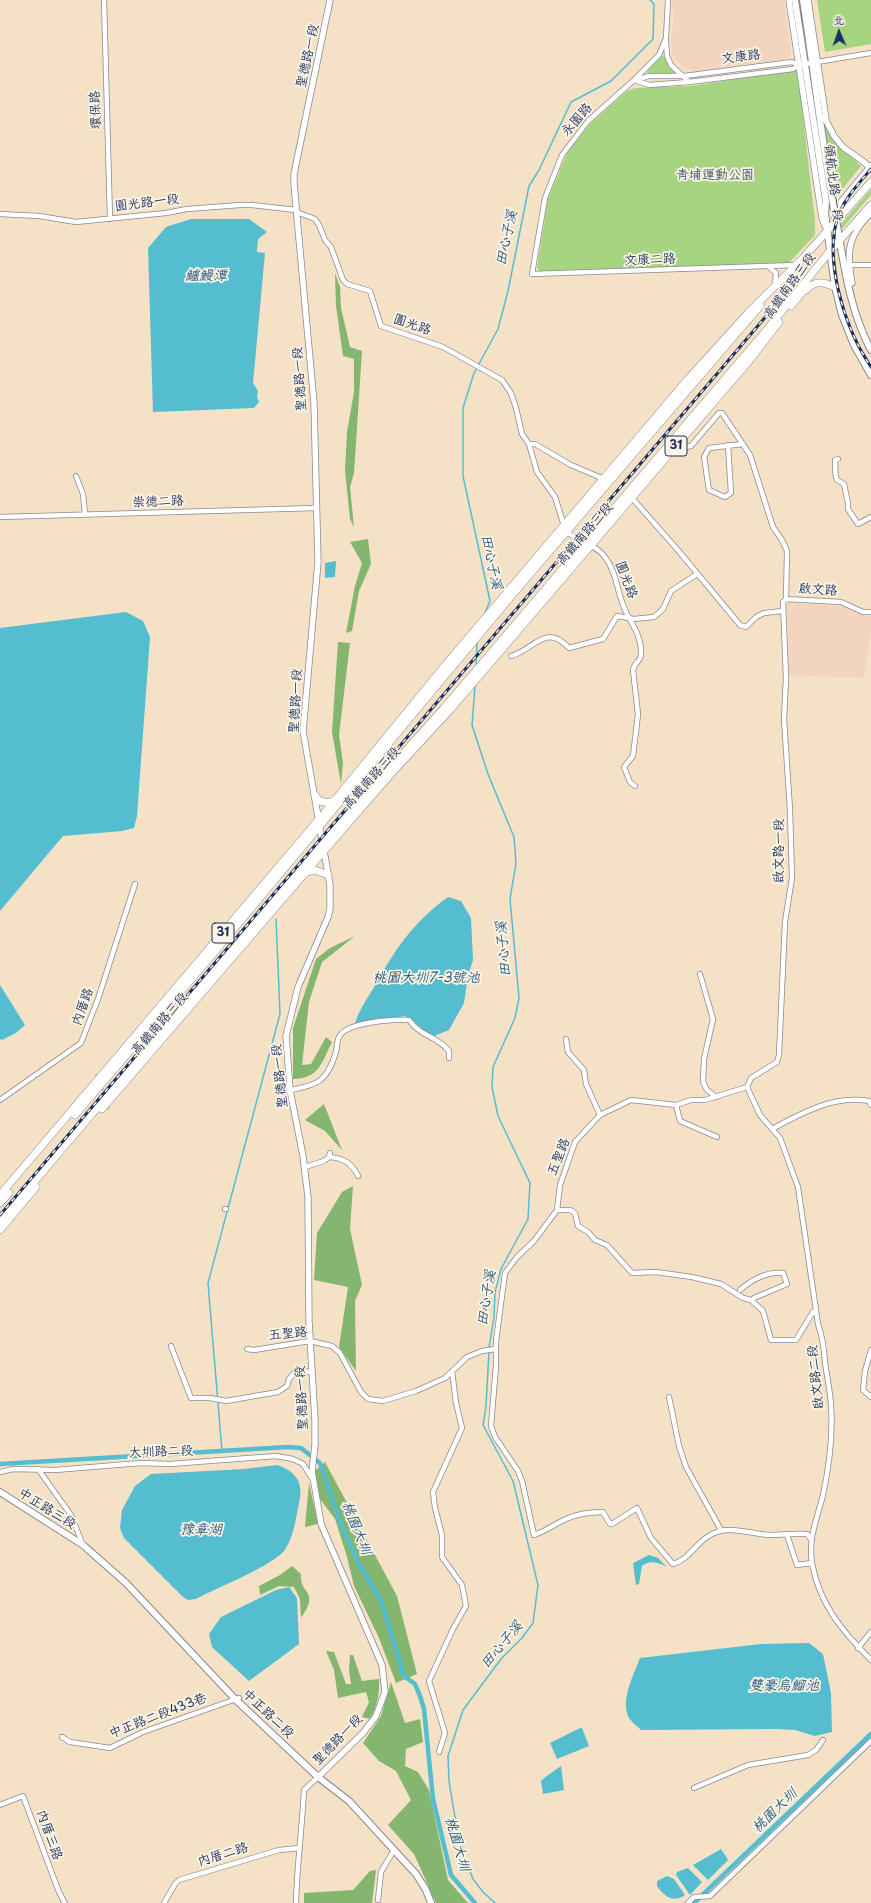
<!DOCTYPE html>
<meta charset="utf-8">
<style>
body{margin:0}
#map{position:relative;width:871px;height:1903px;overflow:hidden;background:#f5e2c6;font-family:"Playpen Sans","LXGW WenKai TC",sans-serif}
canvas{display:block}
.north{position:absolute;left:819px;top:12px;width:40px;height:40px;-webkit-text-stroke:3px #fcf5e5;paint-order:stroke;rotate:358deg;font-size:11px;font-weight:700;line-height:16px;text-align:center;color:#1b2f5e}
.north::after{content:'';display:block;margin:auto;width:14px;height:18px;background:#1b2f5e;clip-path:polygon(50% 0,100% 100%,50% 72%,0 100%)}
</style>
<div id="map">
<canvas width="871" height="1903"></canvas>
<div class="north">北</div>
</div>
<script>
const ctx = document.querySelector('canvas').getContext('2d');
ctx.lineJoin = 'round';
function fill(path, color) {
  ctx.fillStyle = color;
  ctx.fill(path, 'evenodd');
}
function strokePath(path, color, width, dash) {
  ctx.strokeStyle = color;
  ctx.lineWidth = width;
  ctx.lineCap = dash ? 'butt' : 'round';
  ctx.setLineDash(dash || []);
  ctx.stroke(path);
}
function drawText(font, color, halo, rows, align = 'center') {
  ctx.font = font + ' "Playpen Sans","LXGW WenKai TC",sans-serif';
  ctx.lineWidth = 3.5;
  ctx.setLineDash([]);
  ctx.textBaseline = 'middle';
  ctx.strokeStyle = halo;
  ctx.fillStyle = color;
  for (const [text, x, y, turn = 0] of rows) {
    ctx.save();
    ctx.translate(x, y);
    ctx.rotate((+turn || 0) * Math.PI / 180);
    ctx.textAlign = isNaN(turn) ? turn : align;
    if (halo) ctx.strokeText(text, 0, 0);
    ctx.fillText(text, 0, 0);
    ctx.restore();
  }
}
fill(new Path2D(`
 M672 0H784L791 55 787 59 696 71 683 68 672 53 671 40 674 18Z
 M787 603 844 606 861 614 871 616V629L864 678 789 675Z`), '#f3d4bf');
fill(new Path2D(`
 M817 0H871V44L825 52Z
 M661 55 666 58 675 73 673 75 649 76 647 73 648 70Z
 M794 70 798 73 815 221V235L788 264 704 268 539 271 537 267 548 199 567 153 590 124 627 91 635 88 691 86Z
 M822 117 844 150 861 166 836 197Z
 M871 189V195L841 230 839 226Z`), '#a6d481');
fill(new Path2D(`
 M335 273 340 287 341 308 350 347 362 351 354 473 350 487 354 527 350 519 345 471 347 432 354 392V359L343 356 336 306Z
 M368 539 371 564 359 591 352 631 346 633 355 586 362 563 350 542Z
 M338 642 350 643 339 735 343 763 341 784 332 732Z
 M355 936 322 962 309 1002 302 1065 311 1064 326 1037 332 1042C322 1062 319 1079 293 1079V1028L316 959 330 948Z
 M324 1104 342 1150 325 1131 305 1120Z
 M353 1186 350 1229 362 1285 355 1301 356 1371 339 1347 348 1287 314 1280 317 1233 342 1192Z
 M325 1462 397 1596 417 1674 396 1683 379 1638 354 1586 347 1557 335 1519 320 1499 315 1471Z
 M309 1483 318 1524 305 1527Z
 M292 1566 301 1574C299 1595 321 1590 301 1618L300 1599 294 1587 279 1586 260 1595 259 1586 280 1575Z
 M326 1651 334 1652 346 1684H351L349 1671 350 1655H353L362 1681 379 1679C380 1692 377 1707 370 1719L362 1717 369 1702 366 1692 338 1698 334 1670Z
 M391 1682 405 1723 420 1719 423 1742 406 1749 405 1766 418 1772 429 1790 448 1880 468 1903H436L414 1854 388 1825 411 1800 396 1771 379 1761 363 1743 381 1716Z
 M376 1870 372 1903H304V1893L353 1890 370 1871Z`), '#84b66f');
fill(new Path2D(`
 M191 219H249L267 232 258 239 257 252 265 253 253 383 258 391 257 397 259 402 254 408 153 412 148 248 166 227Z
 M336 561 335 577 325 578V563Z
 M126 612 143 621 150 637 137 816 134 828 122 831 63 836 0 911V628Z
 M448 897 461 901 471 918 473 960 468 976 464 1003 449 1030 434 1036 426 1033 415 1022 405 1016 355 1024C358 1012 366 1000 373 989 395 950 411 924 448 897Z
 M0 985 25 1025 16 1033 2 1040 0 1039Z
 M277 1465C293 1470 303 1480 300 1498 296 1516 295 1533 286 1548 278 1564 214 1589 196 1599L188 1600 183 1597 124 1538 120 1528 122 1510 135 1486 151 1474 244 1469Z
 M649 1555 658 1558 667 1567C658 1562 650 1560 642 1566L639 1584 636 1585 633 1563Z
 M289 1587 297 1598 299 1644 249 1681 212 1647 209 1634 221 1617 276 1590Z
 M809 1643 823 1654 831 1693 832 1732 815 1736 795 1730 776 1729 641 1730C637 1726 630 1721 628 1716 621 1698 634 1674 640 1658L761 1644Z
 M580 1728H582L589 1746 557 1759 550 1743Z
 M561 1766 564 1790 543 1794 541 1781 544 1778Z
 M721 1849 728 1860 708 1880 693 1865Z
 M688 1868 702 1882 690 1895 676 1875 677 1872Z
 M667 1876 674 1879 685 1895C673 1903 665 1897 657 1886V1881Z`), '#54bdd0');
strokePath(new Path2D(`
 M485 613 490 601 463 476V408L474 373 498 329 508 291 529 186 539 170 571 102 611 81 653 39 654 4 650 0
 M476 666 477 642
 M475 686 472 725 488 774 514 837 516 863 510 899 519 998 515 1018 493 1067 492 1087 498 1116 530 1183 528 1219 501 1269 495 1292 494 1317 489 1348
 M489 1351 486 1406 483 1425 513 1481 538 1585 533 1623 522 1638 501 1659 463 1710 448 1756 449 1781 454 1812 465 1859 473 1879 483 1892 495 1903
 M222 1451 208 1283 280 1014 276 919`), '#54bdd0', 1.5);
strokePath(new Path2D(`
 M0 1464 288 1447 301 1448 320 1463 342 1527 359 1564 381 1600 404 1676 415 1684 420 1696 424 1709 433 1799 451 1875 475 1903
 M694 1903 871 1734`), '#54bdd0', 4.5);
strokePath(new Path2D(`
 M97 1074 108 1110`), '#c9beb1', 4.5, [4.5, 2]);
const minor = new Path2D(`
 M104 0 110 219
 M668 0 666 38 659 55 634 80 588 121 562 155 545 198 532 274 796 265
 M666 41 667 56 671 65 689 82
 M634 80 649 85 689 82 793 69 799 65 871 53
 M636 80 649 76H684L792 62 799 65
 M0 214 39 216 76 222 166 213 187 209 240 205H252L296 210 299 213 315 219 319 225 325 240 331 247 343 280 347 284 370 291 381 326 443 347 502 380 511 393 516 408 522 434 529 444 537 472 555 497 566 532C578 539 597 546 605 557 618 574 617 596 627 614 634 627 642 639 641 654 641 661 634 663 633 670L638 714 637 723 633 756 624 767 630 782 635 786
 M837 218 841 201 871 165
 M848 265H871
 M769 267 776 273 775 285
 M678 443 686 447 691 446 719 413H722L750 455 773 527 782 540 787 551 786 599 783 602 786 678 784 719 790 810 792 878 785 922 779 1055 777 1062 751 1078 747 1087
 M529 444H535L571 465 604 479
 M728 445 731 493 725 497 709 490 704 457 709 448 743 444
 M838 459 835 460C836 468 834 473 837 480L844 484 848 503V509L858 524 871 517
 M76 476 83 494 85 514
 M632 498 677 549 740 625 746 627 756 617 764 613 783 611
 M0 517 316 508
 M786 599 841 602 863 612H871
 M511 656C534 650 546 622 569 648L603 639 617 616 634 619 654 617 663 609 671 591 697 574
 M700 974 713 1019 704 1059 703 1082 707 1090 716 1097
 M566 1039 568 1052 584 1070 586 1084 600 1115
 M747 1087 705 1100H691L676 1105 631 1100 600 1115 575 1142 560 1185 557 1210 534 1241 517 1257 505 1273 496 1341V1366L491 1426 495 1437 518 1471 522 1481 534 1535C546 1531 555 1524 566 1519 577 1514 591 1512 603 1512L610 1524H612L637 1508 651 1538 673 1564C688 1560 695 1545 707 1537 726 1523 749 1534 770 1535 783 1535 795 1533 807 1534L811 1539
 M747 1087 760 1115 780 1138 798 1187 818 1324C823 1338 824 1348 825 1362 827 1377 830 1390 831 1405 833 1434 829 1467 823 1495 817 1519 808 1538 812 1563 819 1604 843 1632 871 1660
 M290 1090C319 1085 327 1081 336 1052 337 1047 337 1041 339 1037 346 1022 394 1019 409 1020 421 1037 437 1036 449 1051V1058
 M0 1100 81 1043 98 999 135 884
 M676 1105 680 1121 717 1137
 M772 1129C802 1113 833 1095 869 1101L871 1105
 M329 1157C343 1158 352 1163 358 1176
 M305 1167 324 1161 329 1157 330 1153
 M225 1209H226
 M557 1210H570L575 1213 578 1226 588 1232 595 1240 607 1245 632 1273 656 1272 692 1277 721 1284 743 1298 751 1300 763 1311 771 1340H796L813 1312 816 1311
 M740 1290C751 1280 768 1271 783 1273L787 1284 754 1298
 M171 1346 191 1398H210L226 1401 278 1392 287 1386 289 1379 296 1371 312 1372
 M247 1349 254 1350 310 1341 332 1346 340 1353 361 1392 368 1399 383 1401 416 1391 445 1378 467 1357 482 1351 495 1349
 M871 1350 865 1371 863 1390 871 1397
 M669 1397 679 1446 686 1467 721 1530
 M38 1469 71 1515 83 1545
 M0 1472 13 1469 55 1470 141 1463 170 1464 276 1456 293 1459 303 1464 313 1480
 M787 1535 797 1565 812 1563
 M858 1648 871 1632
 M62 1737 70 1742 110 1748 143 1732 239 1698
 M439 1752 445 1733 429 1681 453 1629 466 1606 462 1585 442 1557V1535L435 1508 433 1492 462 1428 456 1403 452 1371
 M694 1788 748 1765 808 1755 816 1750 823 1740
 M0 1805 23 1796 59 1892 65 1903
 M378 1900 381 1872 394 1850
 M164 1903 175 1884 179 1880 279 1850 300 1848
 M296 1903C297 1865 302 1828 304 1790L318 1777
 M688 1903 694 1897 710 1896 871 1741`);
const tertiary = new Path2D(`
 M789 0 822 218 826 228
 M808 0 826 119
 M824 117 834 136 843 147 864 162 871 169
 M852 283C846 252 848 235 871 213
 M318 1777 363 1733 376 1716 385 1692 382 1665 321 1524 312 1471 315 1445V1420L309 1322 308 1197 303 1156 290 1090 286 1036 298 987 328 917 330 909V885L303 731 318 562 314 403 294 184V174L330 0`);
const secondary = new Path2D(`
 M795 0 826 202 825 213 835 287 842 315 854 345 871 375
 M803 0C815 77 823 154 838 231 845 271 851 313 871 350
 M0 1492 83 1545 126 1583 235 1699 318 1777 349 1801 416 1874 426 1890 431 1903`);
const primary = new Path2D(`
 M806 290C815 280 823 282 835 287
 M791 306 808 285
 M315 795 319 801 329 803 335 800
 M308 872 315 870 328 875
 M102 1109 324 851 391 774 450 710 749 361 779 322
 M75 1115 213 954 513 594 760 306
 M0 1195 326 811 442 669 688 379 748 313 803 258 871 182
 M0 1203 9 1193
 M0 1222 323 843 444 708 577 552 765 332 830 251 871 205
 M0 1230 36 1187`);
strokePath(minor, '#888892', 6);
strokePath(tertiary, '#888892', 7);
strokePath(secondary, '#888892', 8);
strokePath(primary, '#888892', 8);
strokePath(minor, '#fff', 4.5);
strokePath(tertiary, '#fff', 5.5);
strokePath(secondary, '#fff', 6);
strokePath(primary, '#fff', 7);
const rail = new Path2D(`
 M871 169C859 183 846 197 839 214 822 258 845 329 871 367
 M0 1215 785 294`);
strokePath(rail, '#1b2f5e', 3);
strokePath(rail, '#fcf5e5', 1.5, [4.5]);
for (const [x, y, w] of [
 [676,446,22],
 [223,933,22]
]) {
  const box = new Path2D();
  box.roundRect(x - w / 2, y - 10, w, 20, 3);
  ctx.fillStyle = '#fcf5e5';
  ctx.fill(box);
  strokePath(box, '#1b2f5e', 1);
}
drawText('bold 12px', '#1b2f5e', null, [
 ["31",676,446],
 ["31",223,933]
]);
drawText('13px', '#1b2f5e', '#fcf5e5', [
 ["聖德路一段",308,56,-78],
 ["文康路",741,57,-7],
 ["環保路",96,110,-92],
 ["永園路",577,120,-49],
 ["領航北路一段",833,183,83],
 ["圓光路一段",147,203,-7],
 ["文康二路",650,260,-2],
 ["高鐵南路三段",790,286,-54],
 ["圓光路",412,325,19],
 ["聖德路一段",300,379,-94],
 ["崇德二路",158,502,-2],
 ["高鐵南路三段",585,534,-49],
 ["圓光路",626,580,69],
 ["啟文路",818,590,4],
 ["聖德路一段",296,701,-87],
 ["高鐵南路三段",372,778,-48],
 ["啟文路一段",779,851,-90],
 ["內厝路",83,1007,-70],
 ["高鐵南路三段",160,1024,-49],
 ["聖德路一段",280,1076,-96],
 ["五聖路",559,1157,-68],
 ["五聖路",288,1334,-6],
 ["啟文路二段",816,1377,-96],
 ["聖德路一段",302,1398,-93],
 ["大圳路二段",161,1452,-2],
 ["中正路三段",47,1509,32],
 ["中正路二段",268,1714,43],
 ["中正路二段433巷",158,1716,-21],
 ["聖德路一段",338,1740,-46],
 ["內厝三路",49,1835,70],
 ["內厝二路",223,1855,-17]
]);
drawText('13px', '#3e5867', '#fcf5e5', [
 ["青埔運動公園",715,175]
]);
drawText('italic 14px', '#2c5a80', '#fcf5e5', [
 ["田心子溪",507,238,-78],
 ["鱸鰻潭",206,276],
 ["田心子溪",491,562,78],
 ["田心子溪",504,949,-95],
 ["桃園大圳7-3號池",426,978],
 ["田心子溪",487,1298,-81],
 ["桃園大圳",356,1528,68],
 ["豫章湖",201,1530],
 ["田心子溪",502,1645,-50],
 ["雙豪烏鰡池",784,1686],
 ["桃園大圳",775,1811,-44],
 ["桃園大圳",457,1844,74]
]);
</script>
